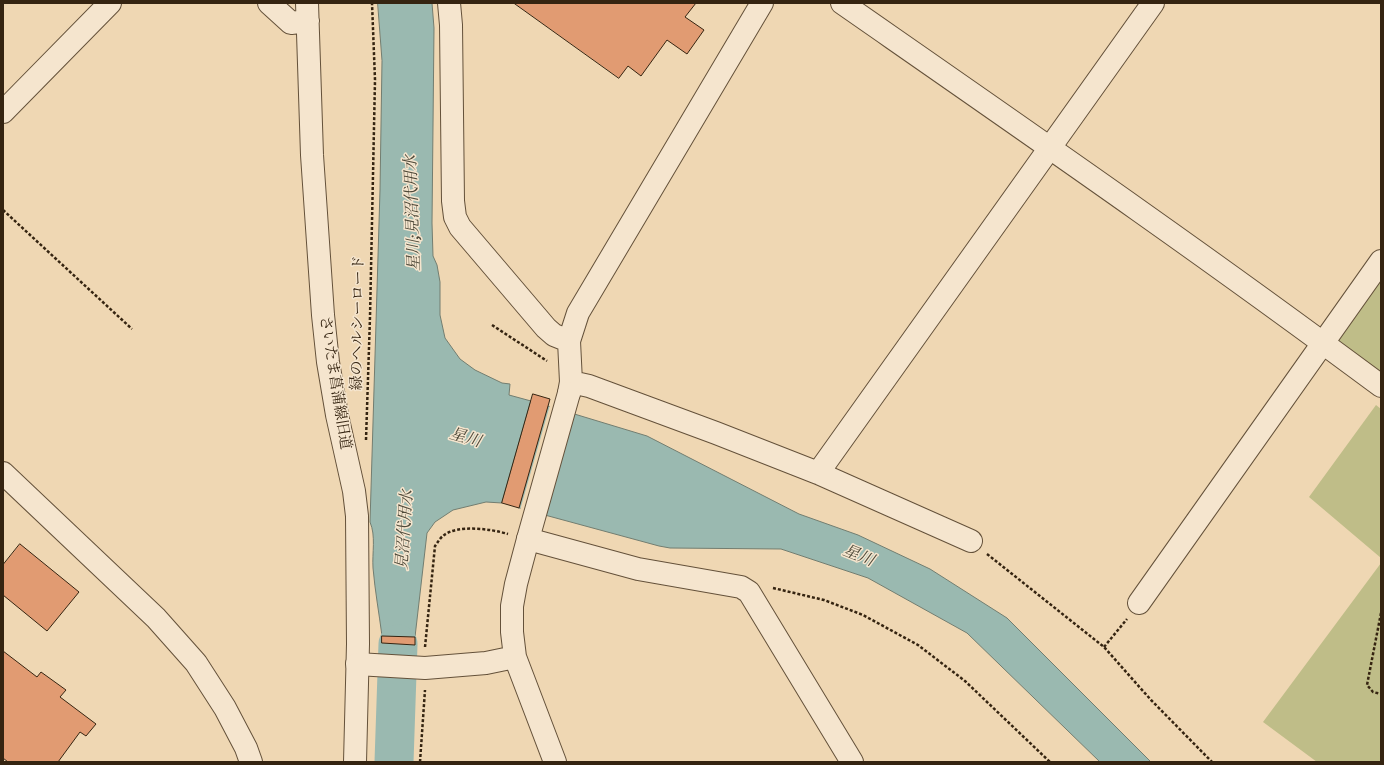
<!DOCTYPE html>
<meta charset="utf-8">
<style>
body{margin:0}
#map{position:relative;width:1384px;height:765px;overflow:hidden;background:#efd7b3;font-family:"IM FELL DW Pica",serif}
canvas{display:block}
.frame{position:absolute;inset:0;border:4px solid #352411;pointer-events:none}
</style>
<div id="map">
<canvas width="1384" height="765"></canvas>
<div class="frame"></div>
</div>
<script>
const ctx = document.querySelector('canvas').getContext('2d');
ctx.lineJoin = 'round';
function fill(path, color) {
  ctx.fillStyle = color;
  ctx.fill(path, 'evenodd');
}
function strokePath(path, color, width, dash) {
  ctx.strokeStyle = color;
  ctx.lineWidth = width;
  ctx.lineCap = dash ? 'butt' : 'round';
  ctx.setLineDash(dash || []);
  ctx.stroke(path);
}
function drawText(font, color, halo, rows, align = 'center') {
  ctx.font = font + ' "IM FELL DW Pica","Noto Serif JP",serif';
  ctx.lineWidth = 3;
  ctx.setLineDash([]);
  ctx.textBaseline = 'middle';
  ctx.strokeStyle = halo;
  ctx.fillStyle = color;
  for (const [text, x, y, turn = 0] of rows) {
    ctx.save();
    ctx.translate(x, y);
    ctx.rotate((+turn || 0) * Math.PI / 180);
    ctx.textAlign = isNaN(turn) ? turn : align;
    if (halo) ctx.strokeText(text, 0, 0);
    ctx.fillText(text, 0, 0);
    ctx.restore();
  }
}
fill(new Path2D(`
 M1381 273V374L1339 344 1337 334Z
 M1376 405 1381 409V558L1309 497Z
 M1381 563V762H1317L1263 722Z`), '#bfbd88');
const water = new Path2D(`
 M378 3H432L434 28 432 223 433 256 437 265 440 282V315L445 338 460 359 475 370 502 383 510 384 509 395 531 401 502 503 486 502 453 510 435 522 427 533 415 637 382 636C379 613 375 591 373 568 372 553 376 536 370 522L380 190 382 61Z
 M548 406 647 436 799 514 858 535 930 569 1007 618 1151 762H1100L967 633 868 578 781 549 670 548 659 546 519 508Z`);
fill(water, '#9ab9b0');
strokePath(water, '#727d70', 1);
fill(new Path2D(`
 M550 405 575 412 544 517 520 510Z`), '#efd7b3');
strokePath(new Path2D(`
 M394 762 398 644`), '#9ab9b0', 39);
const building = new Path2D(`
 M514 3H696L685 17 704 30 687 54 667 40 641 76 628 66 619 78Z
 M533 394 550 399 519 508 502 503Z
 M20 544 79 592 47 631 3 595V565Z
 M382 636 415 637V645L382 643Z
 M3 651 37 677 41 672 66 690 60 697 96 724 86 736 80 732 58 762H8L3 758Z`);
fill(building, '#e19b72');
strokePath(building, '#352411', 1);
const minor = new Path2D(`
 M269 3 291 23 308 21
 M307 3 312 155 323 315 328 362 337 415 354 491 357 516 358 644 355 762
 M449 3 451 25 453 201 455 217 460 227 546 328 554 335 569 341
 M3 112 110 3
 M571 382 589 386 716 433 818 473 971 541
 M569 393 571 382 569 341 578 313 762 3
 M818 473 1153 3
 M528 539 638 569 741 587 749 592 852 762
 M1139 603 1381 261`);
const tertiary = new Path2D(`
 M842 3C1023 129 1204 254 1381 386
 M3 473 156 618 196 663 225 708 246 748 251 762
 M357 664 425 668 486 663 515 657
 M555 762 515 657 512 632V606L516 584 528 539 569 393`);
strokePath(minor, '#64513a', 24);
strokePath(tertiary, '#64513a', 24);
strokePath(new Path2D(`
 M3 210 132 329
 M492 325 547 361
 M366 440 370 317 375 80 372 3
 M987 554 1104 647 1151 700 1212 762
 M773 588 824 600 863 615 918 645 965 681 1050 762
 M1381 613 1367 685 1373 692 1381 694
 M425 647 435 546C438 542 440 538 443 536 456 524 492 529 508 534
 M1104 647 1127 619
 M420 762 425 690`), '#352411', 2.5, [3, 2]);
strokePath(minor, '#f5e5ce', 22);
strokePath(tertiary, '#f5e5ce', 22);
drawText('15px', '#352411', '#f5e5ce', [
 ["緑のヘルシーロード",359,323,-89],
 ["さいたま菖蒲線旧道",334,383,81]
]);
drawText('italic 16px', '#4e4939', '#f5e5ce', [
 ["星川;見沼代用水",414,213,-92],
 ["星川",465,439,16],
 ["見沼代用水",406,530,-86],
 ["星川",858,557,22]
]);
</script>
